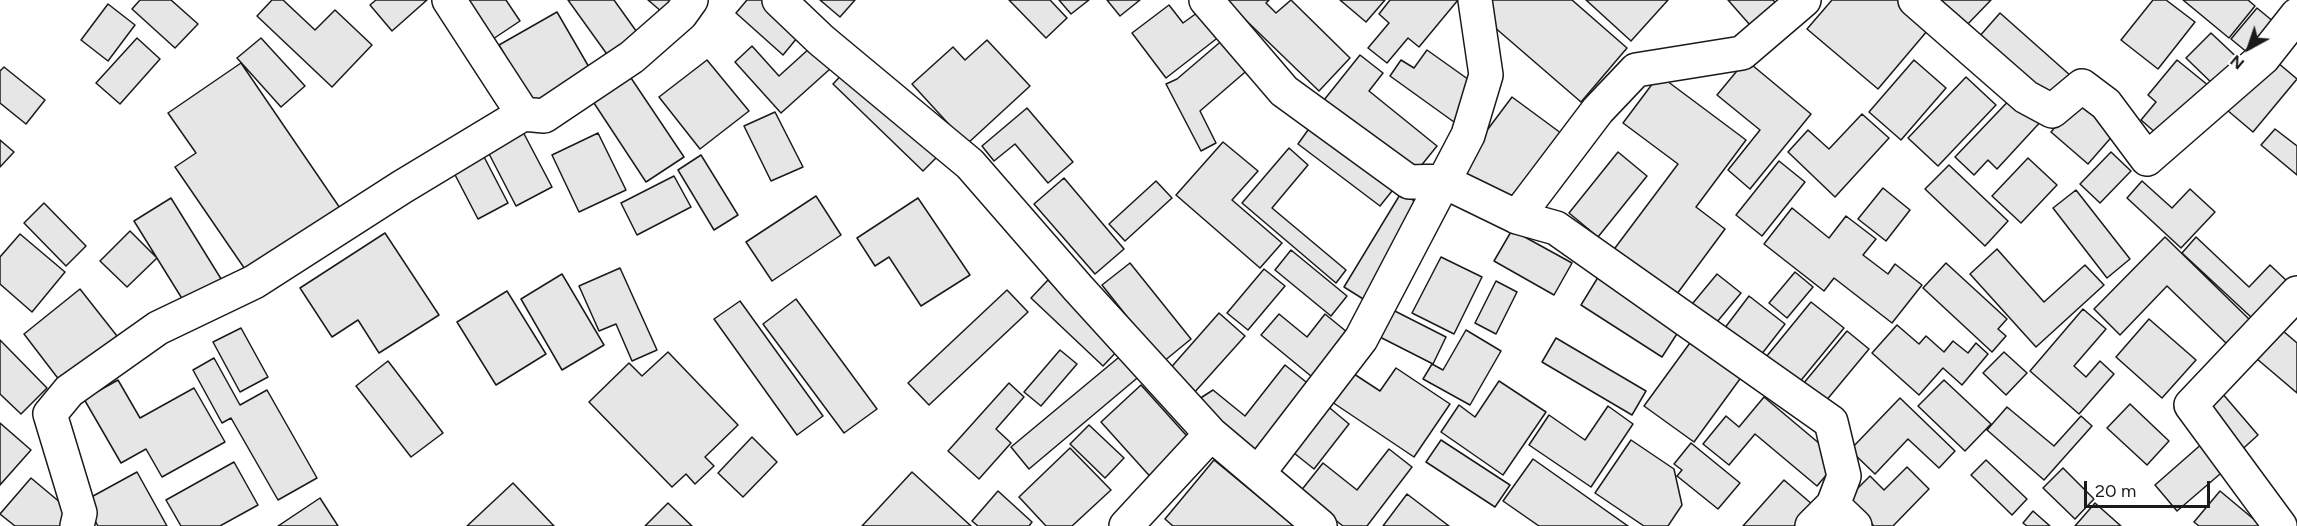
<!DOCTYPE html>
<style>
body{margin:0}
#map{position:relative;width:2297px;height:526px;overflow:hidden;background:#fff;font-family:Figtree,sans-serif}
canvas{display:block}
.north{position:absolute;left:2219px;top:18px;width:60px;height:60px;-webkit-text-stroke:4px #fff;paint-order:stroke;rotate:220deg;font-size:16px;font-weight:700;line-height:24px;text-align:center;color:#1a1a1a}
.north::after{content:'';display:block;margin:auto;width:21px;height:27px;background:#1a1a1a;clip-path:polygon(50% 0,100% 100%,50% 72%,0 100%)}
.scale{position:absolute;left:2084px;top:481px;width:126px;height:27px;box-sizing:border-box;border:3px solid #1a1a1a;border-top:0;padding-left:8px;font-size:18px;line-height:21px;white-space:nowrap;color:#1a1a1a;-webkit-text-stroke:4px #fff;paint-order:stroke}
</style>
<div id="map">
<canvas width="2297" height="526"></canvas>
<div class="north">N</div>
<div class="scale">20 m</div>
</div>
<script>
const ctx = document.querySelector('canvas').getContext('2d');
ctx.lineJoin = 'round';
function fill(path, color) {
  ctx.fillStyle = color;
  ctx.fill(path, 'evenodd');
}
function strokePath(path, color, width, dash) {
  ctx.strokeStyle = color;
  ctx.lineWidth = width;
  ctx.lineCap = dash ? 'butt' : 'round';
  ctx.setLineDash(dash || []);
  ctx.stroke(path);
}
const building = new Path2D(`
 M140 0H171L198 24 175 48 132 9Z
 M272 0H283L315 30 335 10 372 45 332 87 257 16Z
 M376 0H427L392 31 370 5Z
 M467 0H506L520 21 493 39Z
 M568 0H614L639 35 609 57Z
 M648 0H673L662 12Z
 M747 0H766L802 32 783 55 736 13Z
 M820 0H855L840 17Z
 M1009 0H1050L1067 18 1046 38Z
 M1059 0H1089L1071 14Z
 M1107 0H1140L1120 16Z
 M1228 0H1269L1266 3 1276 13 1291 0 1350 58 1319 91 1226 1Z
 M1340 0H1385L1366 22Z
 M1390 0H1458L1419 47 1408 38 1387 63 1368 48 1389 23 1379 14Z
 M1490 0H1572L1627 48 1581 102 1478 13Z
 M1586 0H1668L1631 41Z
 M1728 0H1773L1782 10 1757 33Z
 M1832 0H1904L1933 24 1878 89 1807 29Z
 M1935 0H1991L1963 29Z
 M2153 0H2166L2195 22 2158 69 2121 40Z
 M2183 0H2248L2255 6 2229 38Z
 M108 4 135 25 108 61 81 40Z
 M1169 5 1183 23 1201 10 1220 36 1166 78 1132 33Z
 M2257 8 2280 27 2254 58 2231 39Z
 M557 12 593 74 535 107 499 45Z
 M2000 13 2071 76 2048 101 1978 38Z
 M2211 33 2244 64 2219 90 2186 58Z
 M137 38 160 59 120 104 96 83Z
 M261 38 305 86 281 107 237 58Z
 M1225 38 1251 67 1200 111 1216 143 1201 151 1166 84 1177 79Z
 M987 40 1030 86 967 144 912 84 953 47 965 60Z
 M752 46 779 76 811 47 830 69 781 113 735 62Z
 M1427 50 1479 87 1454 122 1390 76 1401 60 1414 68Z
 M1360 55 1383 73 1369 91 1437 146 1416 172 1324 100Z
 M2271 57 2297 79 2253 132 2227 110Z
 M707 60 749 111 700 149 659 97Z
 M1746 60 1811 114 1750 189 1728 170 1760 130 1717 95Z
 M1914 60 1946 88 1901 140 1869 112Z
 M2177 60 2209 86 2164 140 2141 120 2156 102 2148 95Z
 M241 63 342 211 249 275 175 167 196 153 168 113Z
 M4 67 45 100 26 124 0 103V71Z
 M848 68 939 155 923 171 833 84Z
 M629 75 684 157 646 182 592 100Z
 M1659 75 1746 140 1696 207 1725 229 1671 302 1609 256 1678 164 1623 123Z
 M1966 77 1996 105 1938 166 1908 138Z
 M2017 92 2044 118 1997 169 1988 160 1974 175 1955 157Z
 M1512 97 1569 139 1516 212 1458 169Z
 M2077 101 2115 133 2088 164 2051 132Z
 M1027 108 1073 162 1048 183 1015 144 994 161 982 146Z
 M775 112 803 167 771 181 744 126Z
 M1862 114 1889 138 1835 197 1788 152 1808 130 1829 149Z
 M1313 123 1396 186 1380 206 1298 144Z
 M2275 129 2297 146V175L2261 145Z
 M522 130 552 187 516 206 486 148Z
 M598 133 626 190 579 212 552 155Z
 M0 140 14 152 0 167Z
 M1223 142 1258 171 1232 200 1282 243 1260 268 1176 195Z
 M1289 148 1308 165 1272 208 1346 270 1336 283 1242 203Z
 M1618 152 1647 176 1598 237 1569 213Z
 M2111 152 2131 171 2100 203 2080 184Z
 M482 153 508 203 478 219 452 169Z
 M701 155 738 215 714 230 678 170Z
 M2028 158 2057 185 2021 223 1992 196Z
 M1779 161 1805 182 1762 236 1736 215Z
 M1949 165 2008 221 1985 246 1925 189Z
 M674 176 691 207 637 235 621 203Z
 M1064 178 1124 249 1095 274 1034 204Z
 M1156 181 1172 198 1125 241 1109 224Z
 M2142 181 2172 208 2190 189 2215 212 2181 248 2127 198Z
 M1883 188 1910 210 1886 241 1858 219Z
 M2076 190 2130 259 2107 278 2053 208Z
 M1401 193 1425 207 1368 302 1344 287Z
 M816 196 841 235 772 281 746 242Z
 M171 198 223 282 186 305 134 221Z
 M918 198 970 275 921 306 889 257 875 266 857 238Z
 M44 203 86 246 66 266 24 223Z
 M1792 208 1829 238 1846 216 1876 239 1863 255 1888 274 1895 264 1922 285 1892 323 1834 278 1824 291 1764 244Z
 M1512 230 1572 263 1554 295 1494 261Z
 M130 231 157 258 127 287 100 261Z
 M385 233 439 315 379 353 358 320 332 337 300 288Z
 M20 234 65 272 32 312 0 284V257Z
 M2165 237 2250 320 2227 344 2167 286 2120 335 2094 309Z
 M2196 237 2249 287 2270 265 2287 281 2252 318 2182 253Z
 M1997 249 2044 302 2085 265 2104 285 2036 347 1970 274Z
 M1291 250 1347 296 1331 316 1275 270Z
 M1441 257 1482 277 1454 334 1412 313Z
 M1130 263 1191 339 1163 362 1102 285Z
 M1946 263 2007 319 1998 329 2006 336 1992 352 1923 288Z
 M620 268 657 350 632 361 616 324 599 331 579 286Z
 M1264 269 1285 286 1248 330 1227 313Z
 M1795 272 1813 287 1787 318 1769 303Z
 M562 274 604 345 562 370 521 299Z
 M1600 274 1682 326 1662 357 1581 305Z
 M1717 274 1741 293 1712 328 1688 309Z
 M1048 280 1121 347 1103 366 1031 298Z
 M1496 281 1517 292 1496 334 1475 323Z
 M80 289 117 336 60 381 24 334Z
 M1007 290 1028 312 929 405 908 383Z
 M507 291 546 354 496 385 457 322Z
 M1749 296 1785 324 1754 364 1718 337Z
 M796 299 877 409 844 433 763 324Z
 M740 301 823 416 797 435 714 319Z
 M1811 302 1844 328 1798 384 1766 357Z
 M1385 306 1446 337 1433 364 1372 333Z
 M2083 309 2106 329 2074 366 2086 377 2100 361 2114 374 2079 414 2030 371Z
 M1219 313 1245 336 1193 394 1167 372Z
 M1279 314 1307 337 1325 314 1353 337 1317 381 1261 335Z
 M2149 319 2196 360 2162 398 2116 357Z
 M2275 324 2297 343V393L2250 353Z
 M1897 325 1919 344 1926 336 1944 352 1953 341 1968 353 1976 343 1988 354 1962 385 1943 368 1919 395 1872 353Z
 M241 328 268 377 240 392 213 342Z
 M1466 330 1501 351 1470 405 1423 379 1432 364 1443 370Z
 M1847 331 1869 349 1825 402 1803 384Z
 M1695 336 1745 372 1694 442 1644 406Z
 M1556 338 1646 391 1632 415 1542 362Z
 M0 340 47 388 21 414 0 394Z
 M1060 350 1077 364 1041 406 1024 392Z
 M668 352 738 425 705 457 714 466 695 484 686 474 672 487 589 402 629 363 642 376Z
 M2004 352 2027 373 2006 395 1983 373Z
 M1124 353 1142 374 1029 469 1011 447Z
 M214 358 240 405 267 390 317 478 278 500 231 418 222 423 193 370Z
 M388 361 443 433 411 457 356 386Z
 M1285 365 1311 386 1257 456 1199 399 1213 390 1245 416Z
 M1396 368 1450 404 1414 457 1332 402 1351 372 1380 391Z
 M118 380 140 418 194 388 225 442 162 477 146 449 121 463 84 399Z
 M1944 380 1991 424 1965 451 1918 406Z
 M1499 381 1546 412 1503 475 1441 432 1459 405 1475 417Z
 M1009 383 1024 397 996 429 1011 443 979 479 948 451Z
 M1141 385 1195 445 1155 482 1101 422Z
 M2216 386 2258 435 2236 455 2193 406Z
 M1764 397 1839 460 1817 486 1755 434 1729 465 1703 444 1726 416 1739 427Z
 M1900 398 1955 451 1939 468 1908 439 1875 474 1850 450Z
 M1325 404 1349 424 1314 469 1289 449Z
 M2130 404 2169 441 2147 465 2107 428Z
 M1608 406 1633 424 1591 487 1529 445 1549 415 1585 440Z
 M2007 407 2054 446 2081 416 2092 426 2044 480 1987 430Z
 M0 423 31 450 0 485Z
 M1089 425 1124 458 1105 478 1070 444Z
 M752 437 777 462 743 497 718 473Z
 M1441 440 1510 485 1495 507 1426 462Z
 M1631 440 1674 469 1682 505 1668 526H1644L1595 493Z
 M2204 442 2227 468 2177 511 2155 485Z
 M1691 443 1740 483 1718 509 1677 476 1682 470 1674 464Z
 M1070 448 1111 490 1072 526H1046L1019 497Z
 M1389 449 1412 467 1367 526H1343L1300 492 1323 463 1357 490Z
 M1533 459 1628 526H1539L1503 501Z
 M1214 460 1294 526H1173L1165 519Z
 M1986 460 2027 499 2012 515 1971 475Z
 M234 462 258 505 220 526H181L166 500Z
 M1907 467 1929 489 1893 526H1874L1847 499 1870 476 1884 490Z
 M2063 468 2094 499 2075 519 2043 488Z
 M137 472 167 526H98L84 501Z
 M912 472 971 526H862Z
 M31 478 74 514 64 526H15L0 514Z
 M1784 480 1813 505 1794 526H1743Z
 M513 483 554 526H467Z
 M998 491 1032 522 1029 526H978L972 521Z
 M2220 491 2262 526H2199L2194 522Z
 M1407 494 1449 526H1383Z
 M320 498 338 526H278Z
 M668 503 692 526H645Z
 M2095 503 2121 526H2075Z
 M2033 511 2050 526H2027L2023 523Z`);
fill(building, '#e6e6e6');
strokePath(building, '#1a1a1a', 1.5);
const street = new Path2D(`
 M449 0 523 114
 M779 0 821 40 970 164 1078 288 1211 434 1320 526
 M1206 0 1284 91 1409 182 1443 181 1517 217 1556 228 1831 422 1844 476 1833 505 1812 526
 M1915 0 2026 97 2052 111 2082 86 2106 104 2147 159 2263 58 2297 15
 M1517 217 1598 110 1636 70 1742 53 1804 0
 M1259 472 1361 339 1468 135 1486 75 1475 0
 M1833 505 1855 526
 M77 526 80 513 50 414 69 391 158 328 254 282 402 187 523 114 544 116 632 57 681 14 691 0
 M1126 526 1211 434
 M2280 526 2191 405 2297 293`);
strokePath(street, '#1a1a1a', 36);
strokePath(street, '#fff', 33);
</script>
